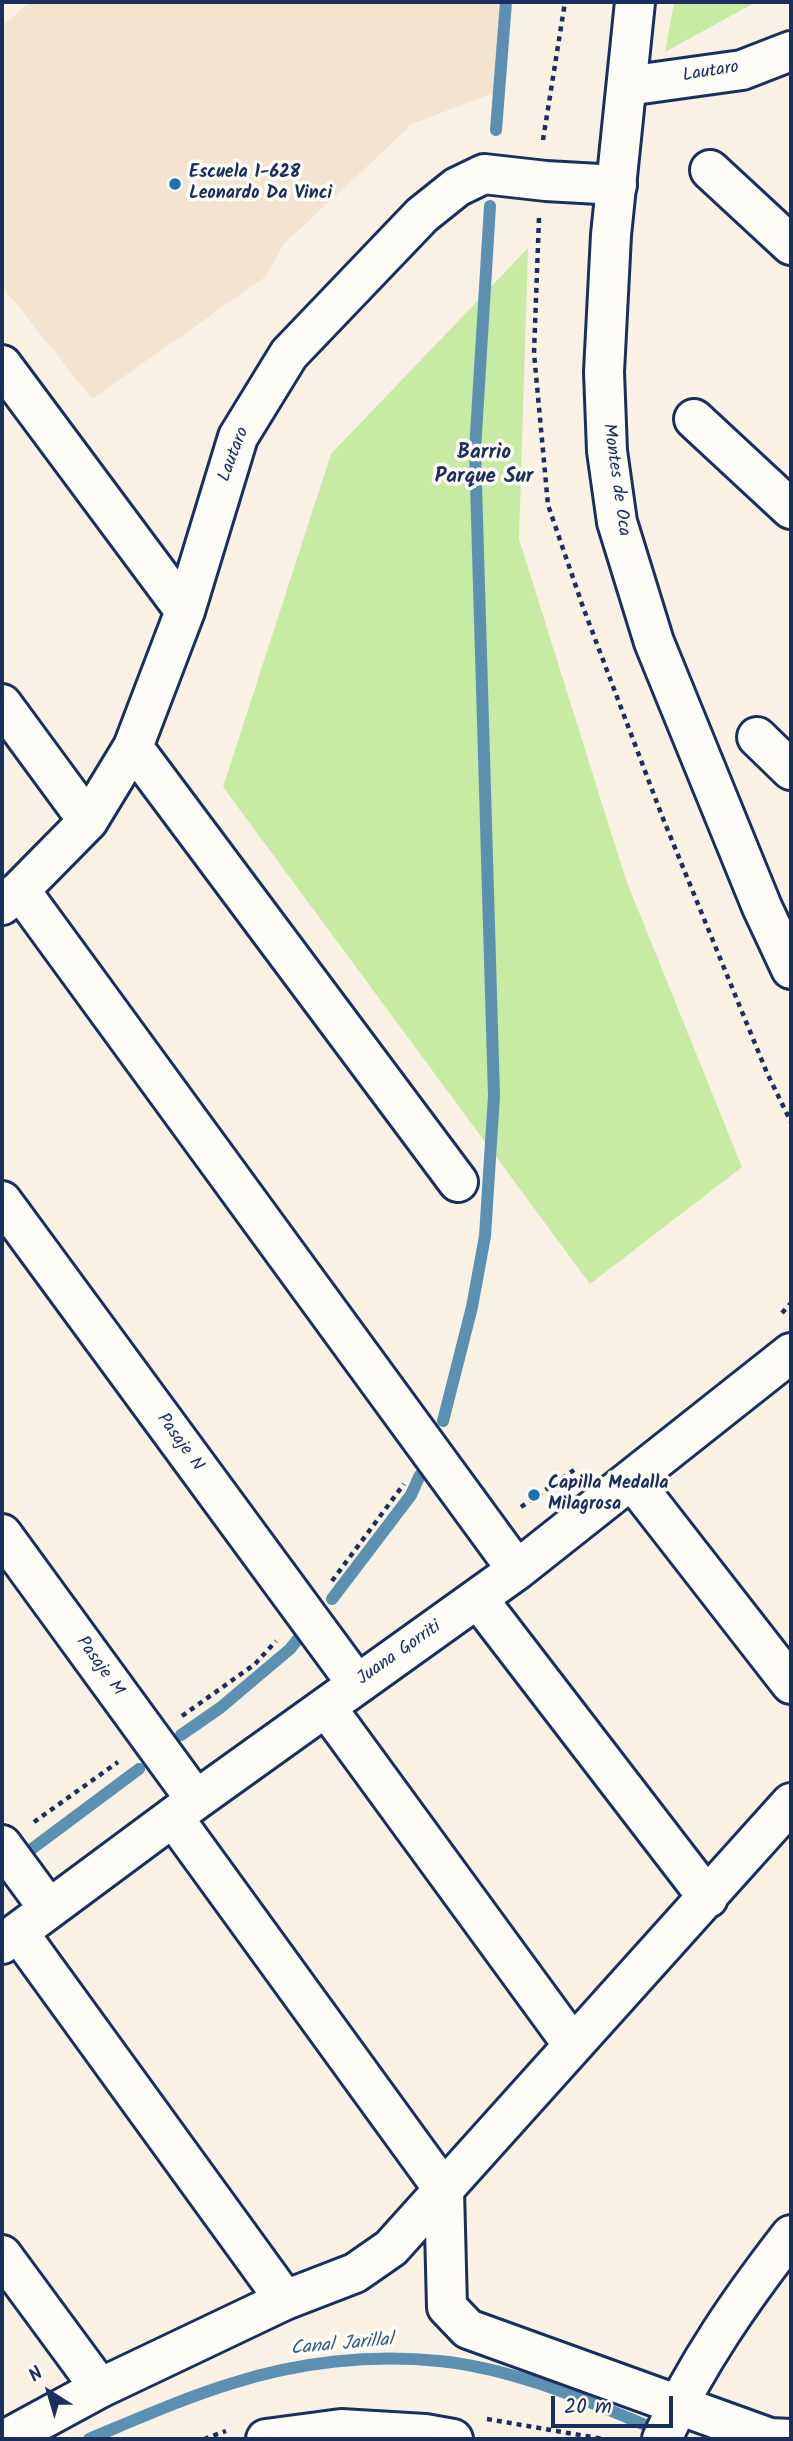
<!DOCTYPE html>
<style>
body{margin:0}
#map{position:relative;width:793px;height:2441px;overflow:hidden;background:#f8f1e4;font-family:Kalam,sans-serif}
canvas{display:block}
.frame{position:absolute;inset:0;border:4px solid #1b2f5e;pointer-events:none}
.north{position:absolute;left:14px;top:2357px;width:70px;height:70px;-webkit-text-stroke:5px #fdfcf7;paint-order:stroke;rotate:323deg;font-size:19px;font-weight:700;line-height:28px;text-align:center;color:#1b2f5e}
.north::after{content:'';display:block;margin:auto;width:24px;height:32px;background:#1b2f5e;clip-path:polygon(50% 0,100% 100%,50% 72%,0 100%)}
.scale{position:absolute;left:551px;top:2396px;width:122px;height:32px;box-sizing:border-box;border:4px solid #1b2f5e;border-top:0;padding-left:9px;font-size:21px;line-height:24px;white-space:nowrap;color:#1b2f5e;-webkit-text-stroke:5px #fdfcf7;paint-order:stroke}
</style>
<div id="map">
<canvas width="793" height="2441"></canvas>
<div class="frame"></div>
<div class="north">N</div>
<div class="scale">20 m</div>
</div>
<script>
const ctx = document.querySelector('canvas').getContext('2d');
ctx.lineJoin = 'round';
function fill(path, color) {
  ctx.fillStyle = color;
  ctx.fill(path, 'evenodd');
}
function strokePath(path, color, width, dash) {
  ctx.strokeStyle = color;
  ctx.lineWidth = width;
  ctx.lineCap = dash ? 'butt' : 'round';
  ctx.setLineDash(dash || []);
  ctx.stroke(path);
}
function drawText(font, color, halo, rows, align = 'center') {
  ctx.font = font + ' Kalam,sans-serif';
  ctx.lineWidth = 7;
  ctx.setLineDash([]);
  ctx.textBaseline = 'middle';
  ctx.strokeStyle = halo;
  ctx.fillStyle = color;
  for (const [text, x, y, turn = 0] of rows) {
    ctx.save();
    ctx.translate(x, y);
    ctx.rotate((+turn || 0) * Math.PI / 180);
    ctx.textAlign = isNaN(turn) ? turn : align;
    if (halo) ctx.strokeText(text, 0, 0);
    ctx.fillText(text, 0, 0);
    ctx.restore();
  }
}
fill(new Path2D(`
 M30 2H510L493 93 412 124 284 244 265 277 92 399 2 286V26Z`), '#f2e4ce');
fill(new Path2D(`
 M674 2H756L665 52Z
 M528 248 519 539 626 880 742 1167 590 1284 223 787 331 454Z`), '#c8eba4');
strokePath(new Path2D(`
 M496 130 506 2
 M443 1421 472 1307 485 1236 494 1096 475 450 490 206
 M332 1599 411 1495 420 1475
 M181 1735 220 1708 290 1649 298 1639
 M33 1848 139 1769
 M89 2439C137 2419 184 2398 233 2383 299 2362 371 2354 439 2361 510 2368 578 2397 643 2424`), '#5c90b1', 12);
const minor = new Path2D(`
 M627 86 742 70 791 51
 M710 170 791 245
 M2 365 185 611
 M694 419 791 509
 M2 704 88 821
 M757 737 791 770
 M133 747 458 1182
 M20 890 517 1570
 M2 905 20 890 88 821 133 747 185 611 238 437 289 354 422 215 457 187 484 174 546 181 617 185
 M2 1201 357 1684
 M632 1480 791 1684
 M2 1534 196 1800
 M478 1599 708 1898
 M326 1707 573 2045
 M173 1817 444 2190 447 2307 468 2329 770 2438 791 2439
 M2 1845 49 1909
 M18 1932 285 2300
 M2 1944 196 1800 517 1570 791 1353
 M2 2255 100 2388
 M6 2439 100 2388 285 2300 355 2273 391 2248 791 1803
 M266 2439 341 2429 425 2434 453 2439
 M662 2439C695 2365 742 2298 791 2235`);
const major = new Path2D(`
 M635 2 611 235 604 372 607 451 617 522 654 642 762 907 791 969`);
strokePath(minor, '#1b2f5e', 44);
strokePath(major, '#1b2f5e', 44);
strokePath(new Path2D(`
 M543 140 565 2
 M539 218 534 353 548 505 583 607 662 816 767 1073 791 1122
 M782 1313 791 1303
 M521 1507 574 1470
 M332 1581 404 1484
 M182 1716 255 1664 276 1641
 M34 1822 118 1762
 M487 2419 603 2439
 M204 2439 226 2431`), '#1b2f5e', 4.5, [5, 5]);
strokePath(minor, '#fdfcf7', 38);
strokePath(major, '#fdfcf7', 38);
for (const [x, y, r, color] of [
 [175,184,7,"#1f6fb2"],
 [534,1495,7,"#1f6fb2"]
]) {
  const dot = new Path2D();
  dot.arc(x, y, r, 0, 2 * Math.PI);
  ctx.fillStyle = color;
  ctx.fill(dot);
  strokePath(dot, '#fdfcf7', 2.5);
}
drawText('18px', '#1b2f5e', '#fdfcf7', [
 ["Lautaro",711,73,-9],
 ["Lautaro",235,455,-69],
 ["Montes de Oca",615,480,82],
 ["Pasaje N",179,1443,54],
 ["Juana Gorriti",400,1654,-35],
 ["Pasaje M",99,1667,54]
]);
drawText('bold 18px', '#1b2f5e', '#fdfcf7', [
 ["Escuela 1-628",189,174],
 ["Leonardo Da Vinci",189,195],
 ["Capilla Medalla",548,1485],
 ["Milagrosa",548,1506]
], 'left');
drawText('italic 19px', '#365781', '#fdfcf7', [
 ["Canal Jarillal",342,2346,-5]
]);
drawText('bold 21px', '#1b2f5e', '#fdfcf7', [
 ["Barrio",484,454],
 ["Parque Sur",484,478]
]);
</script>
